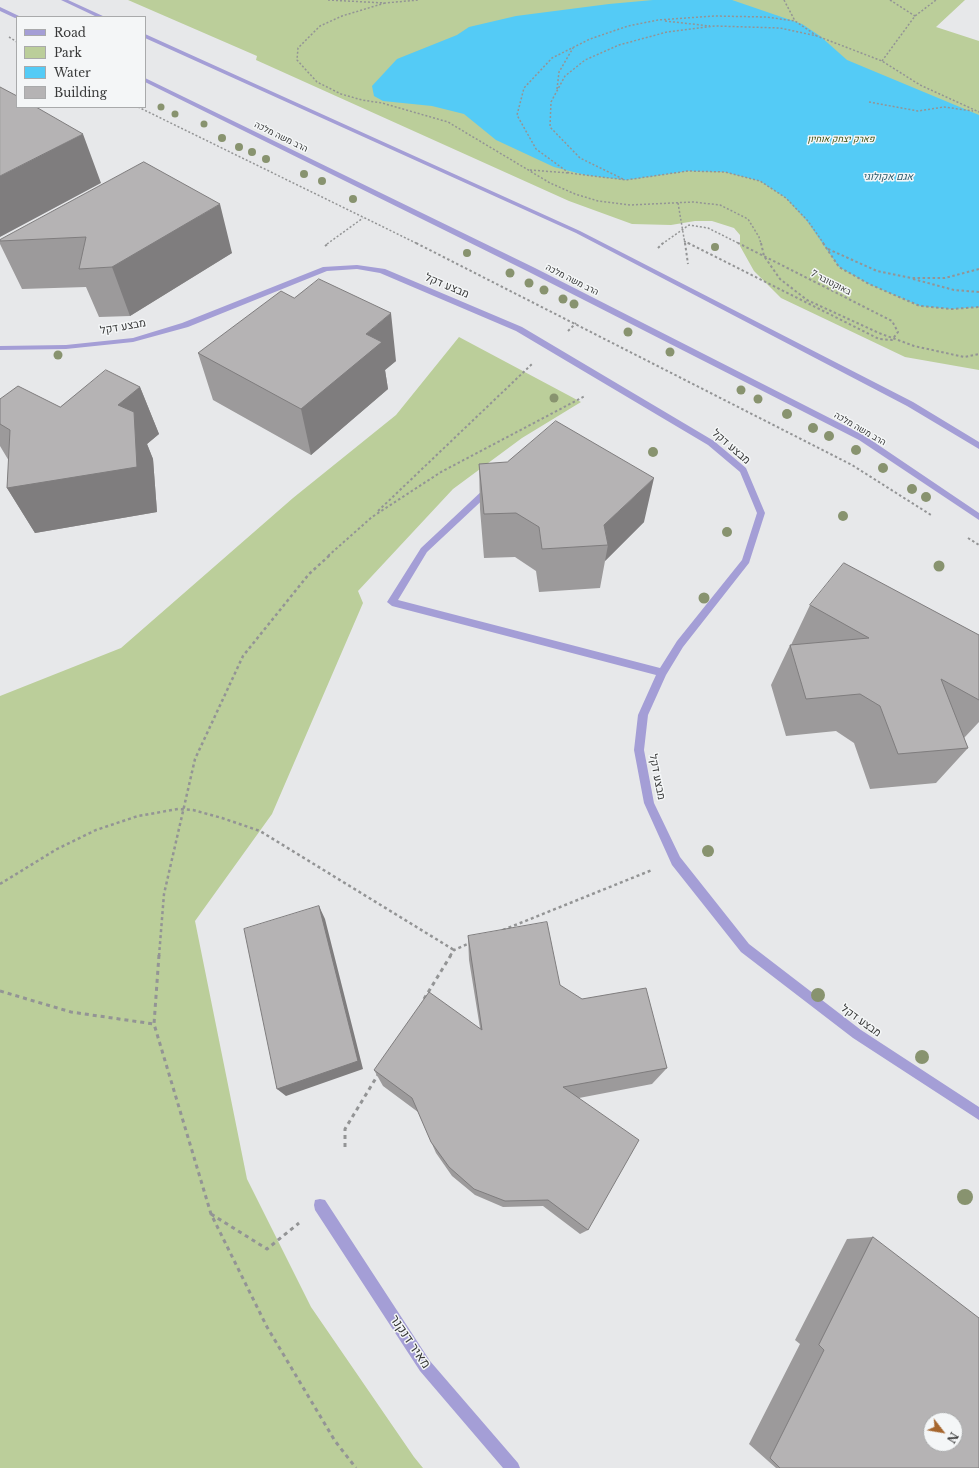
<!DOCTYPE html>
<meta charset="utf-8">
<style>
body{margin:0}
#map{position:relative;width:979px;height:1468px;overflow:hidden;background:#e7e8ea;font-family:"Libre Baskerville",serif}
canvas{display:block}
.legend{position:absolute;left:16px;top:16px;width:130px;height:92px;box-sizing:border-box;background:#f4f6f7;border:1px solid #a9aaab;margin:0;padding:5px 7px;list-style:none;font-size:12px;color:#383939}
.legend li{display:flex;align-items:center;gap:8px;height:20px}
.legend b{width:20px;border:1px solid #a9aaab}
.north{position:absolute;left:923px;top:1412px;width:40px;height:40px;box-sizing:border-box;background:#f4f6f7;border:1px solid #a9aaab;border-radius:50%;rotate:121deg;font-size:11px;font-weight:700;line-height:16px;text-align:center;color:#383939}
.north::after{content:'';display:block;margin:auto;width:14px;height:18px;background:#a6662e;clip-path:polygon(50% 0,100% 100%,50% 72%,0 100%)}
</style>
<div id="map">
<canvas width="979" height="1468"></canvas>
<ul class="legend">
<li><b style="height:5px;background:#a49ed6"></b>Road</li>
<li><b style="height:11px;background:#bbce9a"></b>Park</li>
<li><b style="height:11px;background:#54cbf6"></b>Water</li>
<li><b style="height:11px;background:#b5b3b4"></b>Building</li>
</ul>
<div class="north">N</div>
</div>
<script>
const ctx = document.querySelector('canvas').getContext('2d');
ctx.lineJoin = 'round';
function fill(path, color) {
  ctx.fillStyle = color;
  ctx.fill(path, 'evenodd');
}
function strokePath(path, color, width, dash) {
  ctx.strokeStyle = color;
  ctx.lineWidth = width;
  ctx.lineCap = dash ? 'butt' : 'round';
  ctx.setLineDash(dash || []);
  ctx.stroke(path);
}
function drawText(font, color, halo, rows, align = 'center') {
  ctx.font = font + ' "Libre Baskerville",Heebo,serif';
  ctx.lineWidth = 3;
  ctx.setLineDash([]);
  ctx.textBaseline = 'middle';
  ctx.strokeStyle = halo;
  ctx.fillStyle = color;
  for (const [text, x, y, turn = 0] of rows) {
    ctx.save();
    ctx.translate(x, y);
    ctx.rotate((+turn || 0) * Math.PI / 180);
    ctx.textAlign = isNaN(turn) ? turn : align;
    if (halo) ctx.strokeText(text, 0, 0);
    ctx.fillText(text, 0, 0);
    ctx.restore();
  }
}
fill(new Path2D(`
 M128 0H965L936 27 979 41V370L905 357 781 298 754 271 740 246V235L734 228 712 221H695L671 225 632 224 569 201 256 60 257 56Z
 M459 337 581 402 522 438 453 489 358 591 363 603 272 814 195 921 247 1179 311 1307 414 1457 423 1468H0V696L121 648 293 498 396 415Z`), '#bbce9a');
fill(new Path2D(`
 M653 0H732L802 24 820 36 847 60 979 115V307L952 309 920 306 869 284 839 267 807 221 786 198 760 181 725 172 688 171 626 180 585 175 554 167 496 140 464 114 432 106 383 101 374 96 372 86 397 59 457 35 469 27 516 16 609 4Z`), '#54cbf6');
strokePath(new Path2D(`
 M328 0 385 3 418 0
 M784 0 795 21
 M890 0 915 16
 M385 3 342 16 320 26 298 48 297 60 317 82 341 94 362 100 382 103 448 122 550 183 575 194 598 201 630 205 693 202 720 205 748 219 759 237 761 244
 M665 21 710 26
 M817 36 795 21 766 17 714 16 658 20 628 26 590 39 552 58 524 88 517 115 536 149 569 173 626 180 688 171 725 172 760 181 786 198 808 221 824 244
 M9 37 17 42
 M882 61 915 16 936 0
 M557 89 559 72 573 48
 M869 102 918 111 944 107 973 111
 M138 107 418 244
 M530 170 569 173
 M623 179 580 158 550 127 551 102 565 76 585 60 619 45 667 32 715 26 780 28 817 36 882 61 920 85 979 112
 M678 203 685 244
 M684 241 690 244
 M327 244 363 218
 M662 244 689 225 708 228 740 244`), '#939495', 1.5, [2, 2]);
strokePath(new Path2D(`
 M416 243 852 465 931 515
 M685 243 688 264
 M688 243 879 339 892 340 898 332 892 321 738 243
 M761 243 764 256 780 279 807 300 879 333 914 346 964 357 979 354
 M823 243 839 267 869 284 920 306 952 309 979 307
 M325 246 329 243
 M658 248 663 243
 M828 249 877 271 911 278H945L979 269
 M913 279 954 290 979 292
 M568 331 576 323
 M378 511 532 364
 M968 538 979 545
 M328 556 372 517 441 472 585 396`), '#939495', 2, [2.5, 2.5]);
strokePath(new Path2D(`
 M0 884 57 849 96 830 138 816 178 809 193 810 222 818 260 831 454 950
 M503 930 652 870
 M159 956 164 894 195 759 243 656 309 574 330 555
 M450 956 454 950 470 943`), '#939495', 2.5, [3, 3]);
strokePath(new Path2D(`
 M159 955 154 1024 211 1214 267 1327 335 1441 356 1468
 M0 991 71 1012 154 1024
 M424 999 451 955
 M345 1147V1129L379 1073
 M211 1214 267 1249 299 1223`), '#939495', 3, [4, 4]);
fill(new Path2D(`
 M61 0H68L105 17H97Z
 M0 7 19 16 20 17 15 18 0 11Z
 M145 34 580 231 913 402 979 442V449L907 406 576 233 145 38Z
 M145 78 535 268 865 436 979 513V520L859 440 529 272 145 82Z
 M357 265 385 269 522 327 714 441 746 468 765 513 749 563 683 647 666 675 648 715 644 750 654 803 680 857 749 944 861 1030 979 1107V1120L853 1038 741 952 672 865 644 803 634 750 638 715 656 675 392 606 387 602 421 548 484 489 487 488 491 491 490 493 427 552 398 600 660 668 677 641 742 560 757 513 740 472 708 445 516 331 380 273 357 269 327 271 188 327 133 342 66 349 0 350V346L66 345 133 338 182 323 323 267Z
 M320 1199 325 1200 430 1361 518 1463 520 1468H503L420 1371 315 1210 314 1205 315 1200Z`), '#a49ed6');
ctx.fillStyle = '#88936f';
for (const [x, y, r] of [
 [161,107,3.5],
 [175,114,3.5],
 [204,124,3.5],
 [222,138,4],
 [239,147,4],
 [252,152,4],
 [266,159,4],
 [304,174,4],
 [322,181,4],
 [353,199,4],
 [715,247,4],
 [467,253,4],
 [510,273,4.5],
 [529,283,4.5],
 [544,290,4.5],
 [563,299,4.5],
 [574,304,4.5],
 [628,332,4.5],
 [670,352,4.5],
 [58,355,4.5],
 [741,390,4.5],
 [554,398,4.5],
 [758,399,4.5],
 [787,414,5],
 [813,428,5],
 [829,436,5],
 [856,450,5],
 [653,452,5],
 [883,468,5],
 [912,489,5],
 [926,497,5],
 [843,516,5],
 [727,532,5],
 [939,566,5.5],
 [704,598,5.5],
 [708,851,6],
 [818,995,7],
 [922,1057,7],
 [965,1197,8]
]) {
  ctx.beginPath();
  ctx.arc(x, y, r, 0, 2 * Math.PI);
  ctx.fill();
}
fill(new Path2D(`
 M144 162 232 253 130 316 99 317 86 287 22 289 0 244V240Z
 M198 353 396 361 385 370 388 389 311 455 213 400Z
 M140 387 159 434 147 444 153 459 157 512 35 533 7 488 9 461 0 446V399L60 407Z
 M479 464 644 522 605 561 600 588 539 592 536 571 515 557 484 558 480 509Z
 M810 605 979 635V722L964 738 968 748 936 783 870 789 854 743 836 731 786 736 771 685 790 645H791Z
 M468 936 560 985 667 1068 652 1084 579 1098 588 1230 580 1234 543 1206 503 1207 475 1195 452 1176 436 1153 418 1112 383 1086 374 1070 480 1028 469 960Z
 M873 1237 979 1468H776L749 1444 800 1344 795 1340 847 1239Z`), '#9c9a9b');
fill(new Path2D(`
 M83 134 101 183 0 237V176Z
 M220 204 232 253 130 316 112 267Z
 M391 313 396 361 385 370 388 389 311 455 301 409 366 334Z
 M140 387 159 434 147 444 153 459 157 512 35 533 7 488 118 405Z
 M654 478 644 522 605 561 608 545 604 525Z
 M319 906 325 919 363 1069 286 1096 277 1089Z`), '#7f7d7e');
const building = new Path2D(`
 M0 87 17 96V107H36L83 134 0 176Z
 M144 162 220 204 112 267 79 269 86 237 0 241V240Z
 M319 279 391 313 366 334 382 342 301 409 198 353 281 291 294 298Z
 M106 370 140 387 118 405 134 412 137 467 7 488 10 430 0 424V399L18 386 60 407Z
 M556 421 654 478 604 525 608 545 542 549 539 527 516 513 484 514 479 464 507 462Z
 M844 563 979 635V700L941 679 968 748 898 754 880 706 860 694 806 699 790 645 869 638 810 605Z
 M319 906 358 1061 277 1089 244 929Z
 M547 922 560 985 582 999 646 988 667 1068 563 1087 639 1140 588 1230 548 1200 505 1201 474 1189 449 1167 431 1142 412 1098 374 1070 429 992 482 1030 468 936Z
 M873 1237 979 1318V1468H780L770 1458 824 1350 819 1345ZM931 1420H955V1444H931Z`);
fill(building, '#b5b3b4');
strokePath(building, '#7f7d7e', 1);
drawText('9px', '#383939', '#f4f6f7', [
 ["הרב משה מלכה",281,137,26],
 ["הרב משה מלכה",572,280,27],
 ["7 באוקטובר",831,283,27],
 ["הרב משה מלכה",860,429,30]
]);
drawText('italic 9px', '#3a4d0a', '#f4f6f7', [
 ["פארק יצחק אוחיון",841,139]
]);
drawText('italic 10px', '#265769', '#f4f6f7', [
 ["אגם אקולוגי",888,177]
]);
drawText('11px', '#383939', '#f4f6f7', [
 ["מבצע דקל",447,286,23],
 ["מבצע דקל",123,327,-10],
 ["מבצע דקל",731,447,41],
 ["מבצע דקל",657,777,79],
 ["מבצע דקל",861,1021,36]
]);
drawText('13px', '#383939', '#f4f6f7', [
 ["מאיר דנקנר",410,1342,56]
]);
</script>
